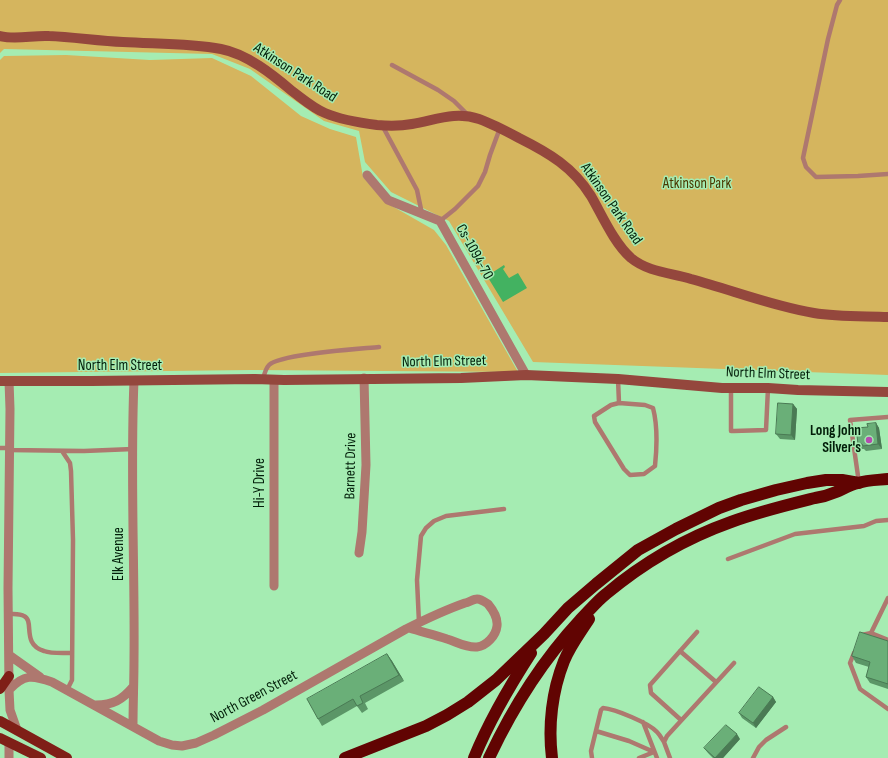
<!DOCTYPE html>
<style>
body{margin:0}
canvas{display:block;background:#a5ecb2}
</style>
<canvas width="888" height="758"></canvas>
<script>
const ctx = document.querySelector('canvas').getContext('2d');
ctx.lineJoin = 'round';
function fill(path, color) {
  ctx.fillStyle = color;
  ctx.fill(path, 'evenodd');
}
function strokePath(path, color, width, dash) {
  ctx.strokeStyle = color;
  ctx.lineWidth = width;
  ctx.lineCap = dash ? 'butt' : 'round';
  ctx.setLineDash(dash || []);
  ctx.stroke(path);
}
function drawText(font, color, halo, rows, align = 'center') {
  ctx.font = font + ' "Sofia Sans Condensed",sans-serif';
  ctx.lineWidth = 3;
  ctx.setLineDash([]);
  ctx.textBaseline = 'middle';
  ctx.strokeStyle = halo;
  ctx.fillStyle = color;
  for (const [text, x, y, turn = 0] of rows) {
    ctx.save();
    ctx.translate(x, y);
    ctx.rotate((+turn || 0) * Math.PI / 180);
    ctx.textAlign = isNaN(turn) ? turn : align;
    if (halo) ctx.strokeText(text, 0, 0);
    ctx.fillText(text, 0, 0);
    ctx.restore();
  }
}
fill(new Path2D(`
 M0 0H888V375L533 362 449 221 391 192 365 162 359 131 324 121 250 69 212 54 4 49 0 53Z
 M66 55 150 60 212 58 251 76 301 116 330 129 356 137 363 177 385 202 434 230 446 245 518 372 252 370 0 373V60L4 56Z`), '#d5b55e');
fill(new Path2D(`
 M504 265 505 267 503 269 509 278 518 273 527 288 503 302 487 276Z`), '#43b261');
strokePath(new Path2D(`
 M840 0 837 5 828 39 803 158 806 167 816 177 858 176 888 174
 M392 65 438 90 454 101 467 114
 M383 127 417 190 422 214
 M440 221 455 209 478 186 485 172 490 155 500 128
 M263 379C264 375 266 368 269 365 280 354 359 349 379 347
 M618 379 619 403 611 405 594 416 595 422 624 469 630 475 644 474 655 466C657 447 658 427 653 408L645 405 619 403
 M731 388V431H734L766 430 768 388
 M0 448H9
 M9 450 84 451 133 449
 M62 451 70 463 71 471 73 540 72 676V680L67 690
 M859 483 850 420 888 417
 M728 559 795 534 864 526 876 521 888 520
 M8 614C13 614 20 613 24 616 35 621 21 644 44 651 52 654 63 653 72 653
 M419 623 417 580 421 536 426 528 434 521 446 516 504 509
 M871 633 888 640
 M862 635 871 633 888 598
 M680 651 716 682
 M854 653 850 663 860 689 888 709
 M681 720 651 693 650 685 697 632
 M643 722 657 758
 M596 731 629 741 654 752
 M592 758 591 751 601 710 603 708C615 709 649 723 657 732 660 735 662 739 664 742
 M639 758 654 752
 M670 758 664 742 667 736 734 663
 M753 758 759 747 766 740 786 727`), '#ae786f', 4.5);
strokePath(new Path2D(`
 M367 175 388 200 440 221 526 375
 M9 381 10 409 8 588 9 690 10 710 17 730
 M359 553 362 532 366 465 364 378
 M274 586V380
 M9 655 40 677
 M9 690C24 674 32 675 52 682L159 741 172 745 182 746 196 743 214 735 263 710 406 629C426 619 445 610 465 603 469 602 474 599 477 599 481 599 485 602 488 604 493 610 498 618 497 626 496 636 486 646 477 647 466 648 457 642 447 639 435 635 422 632 409 628
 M96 705C113 705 122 700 133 687
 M133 726C133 704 134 682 134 659 135 567 130 474 134 381
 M9 758V743`), '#ae786f', 9);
strokePath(new Path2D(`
 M0 36C16 40 33 35 49 36 74 37 98 41 123 42 155 44 189 43 221 49 247 54 272 74 292 91 303 99 313 108 325 113 339 119 361 123 377 125 389 126 401 126 412 124 436 120 455 111 479 119 493 124 506 131 519 138 549 153 573 167 591 196 602 215 614 243 631 258 648 272 671 273 691 279 732 290 772 306 814 313 838 317 864 316 888 317
 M0 381H91L255 379 284 380 461 378 526 375 618 379 722 388H768L798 390 888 392`), '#94473d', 10);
strokePath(new Path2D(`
 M0 689 9 676
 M0 721 67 758
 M0 738 41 758`), '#7f1f17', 10);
strokePath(new Path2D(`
 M345 758 426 726 447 715 468 702 496 680 544 634 568 608 596 584 638 550 676 529 719 508 741 500 776 490 807 483 826 480H842L859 483
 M474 758C489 721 509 687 531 653
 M489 758C513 707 542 661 580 620 589 611 597 601 606 594 643 563 686 538 731 522 758 512 787 505 815 498 822 497 829 495 836 492 843 489 850 485 858 483 867 480 878 480 888 479
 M552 758C548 726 552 691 564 661 570 646 580 633 589 619`), '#610402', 12);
fill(new Path2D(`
 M793 404 797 409 795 440 780 439 776 434Z
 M876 423 879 428 882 449 866 451 864 449H861L858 444 868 427Z
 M888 641V689L870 683 866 677 869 667 856 663 852 656Z
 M387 654 392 661 404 681 365 703 368 709 362 713 357 706 322 726 318 719Z
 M773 697 776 702 756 728 742 718 739 713Z
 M740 739 723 758H713L708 753 704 748Z`), '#5b9667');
fill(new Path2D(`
 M793 404 797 409 795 440 791 435Z
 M876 423 879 428 882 449 878 444Z
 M387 654 392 661 404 681 399 675Z
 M773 697 776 702 756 728 753 723Z
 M737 734 740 739 723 758H715Z`), '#4a7a54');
const building = new Path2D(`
 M778 403 793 404 791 435 776 434Z
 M876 423 878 444 863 446 862 444H858L856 428 868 427 867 424Z
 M860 632 888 641V684L866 677 870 662 852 656Z
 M387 654 399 675 360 696 363 703 357 706 353 699 318 719 307 699Z
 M759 687 773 697 753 723 739 713Z
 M726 725 737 734 715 758 704 748Z`);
fill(building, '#6aaf78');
strokePath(building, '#4a7a54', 1);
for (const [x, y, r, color] of [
 [869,440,4,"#b34baf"]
]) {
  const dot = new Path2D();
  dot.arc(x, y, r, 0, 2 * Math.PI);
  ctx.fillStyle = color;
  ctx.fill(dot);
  strokePath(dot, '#a5ecb2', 1.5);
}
drawText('15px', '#021e09', '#a5ecb2', [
 ["Atkinson Park Road",295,73,33],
 ["Atkinson Park Road",611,204,55],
 ["Cs-1094-70",474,252,61],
 ["North Elm Street",444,362,-1],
 ["North Elm Street",120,366],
 ["North Elm Street",768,374,2],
 ["Barnett Drive",351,466,-89],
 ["Hi-Y Drive",260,483,-90],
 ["Elk Avenue",119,554,-90],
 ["North Green Street",254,697,-28]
]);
drawText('15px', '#4a3800', '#a5ecb2', [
 ["Atkinson Park",697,184]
]);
drawText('bold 15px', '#021e09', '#a5ecb2', [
 ["Long John",861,431],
 ["Silver's",861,448]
], 'right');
</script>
